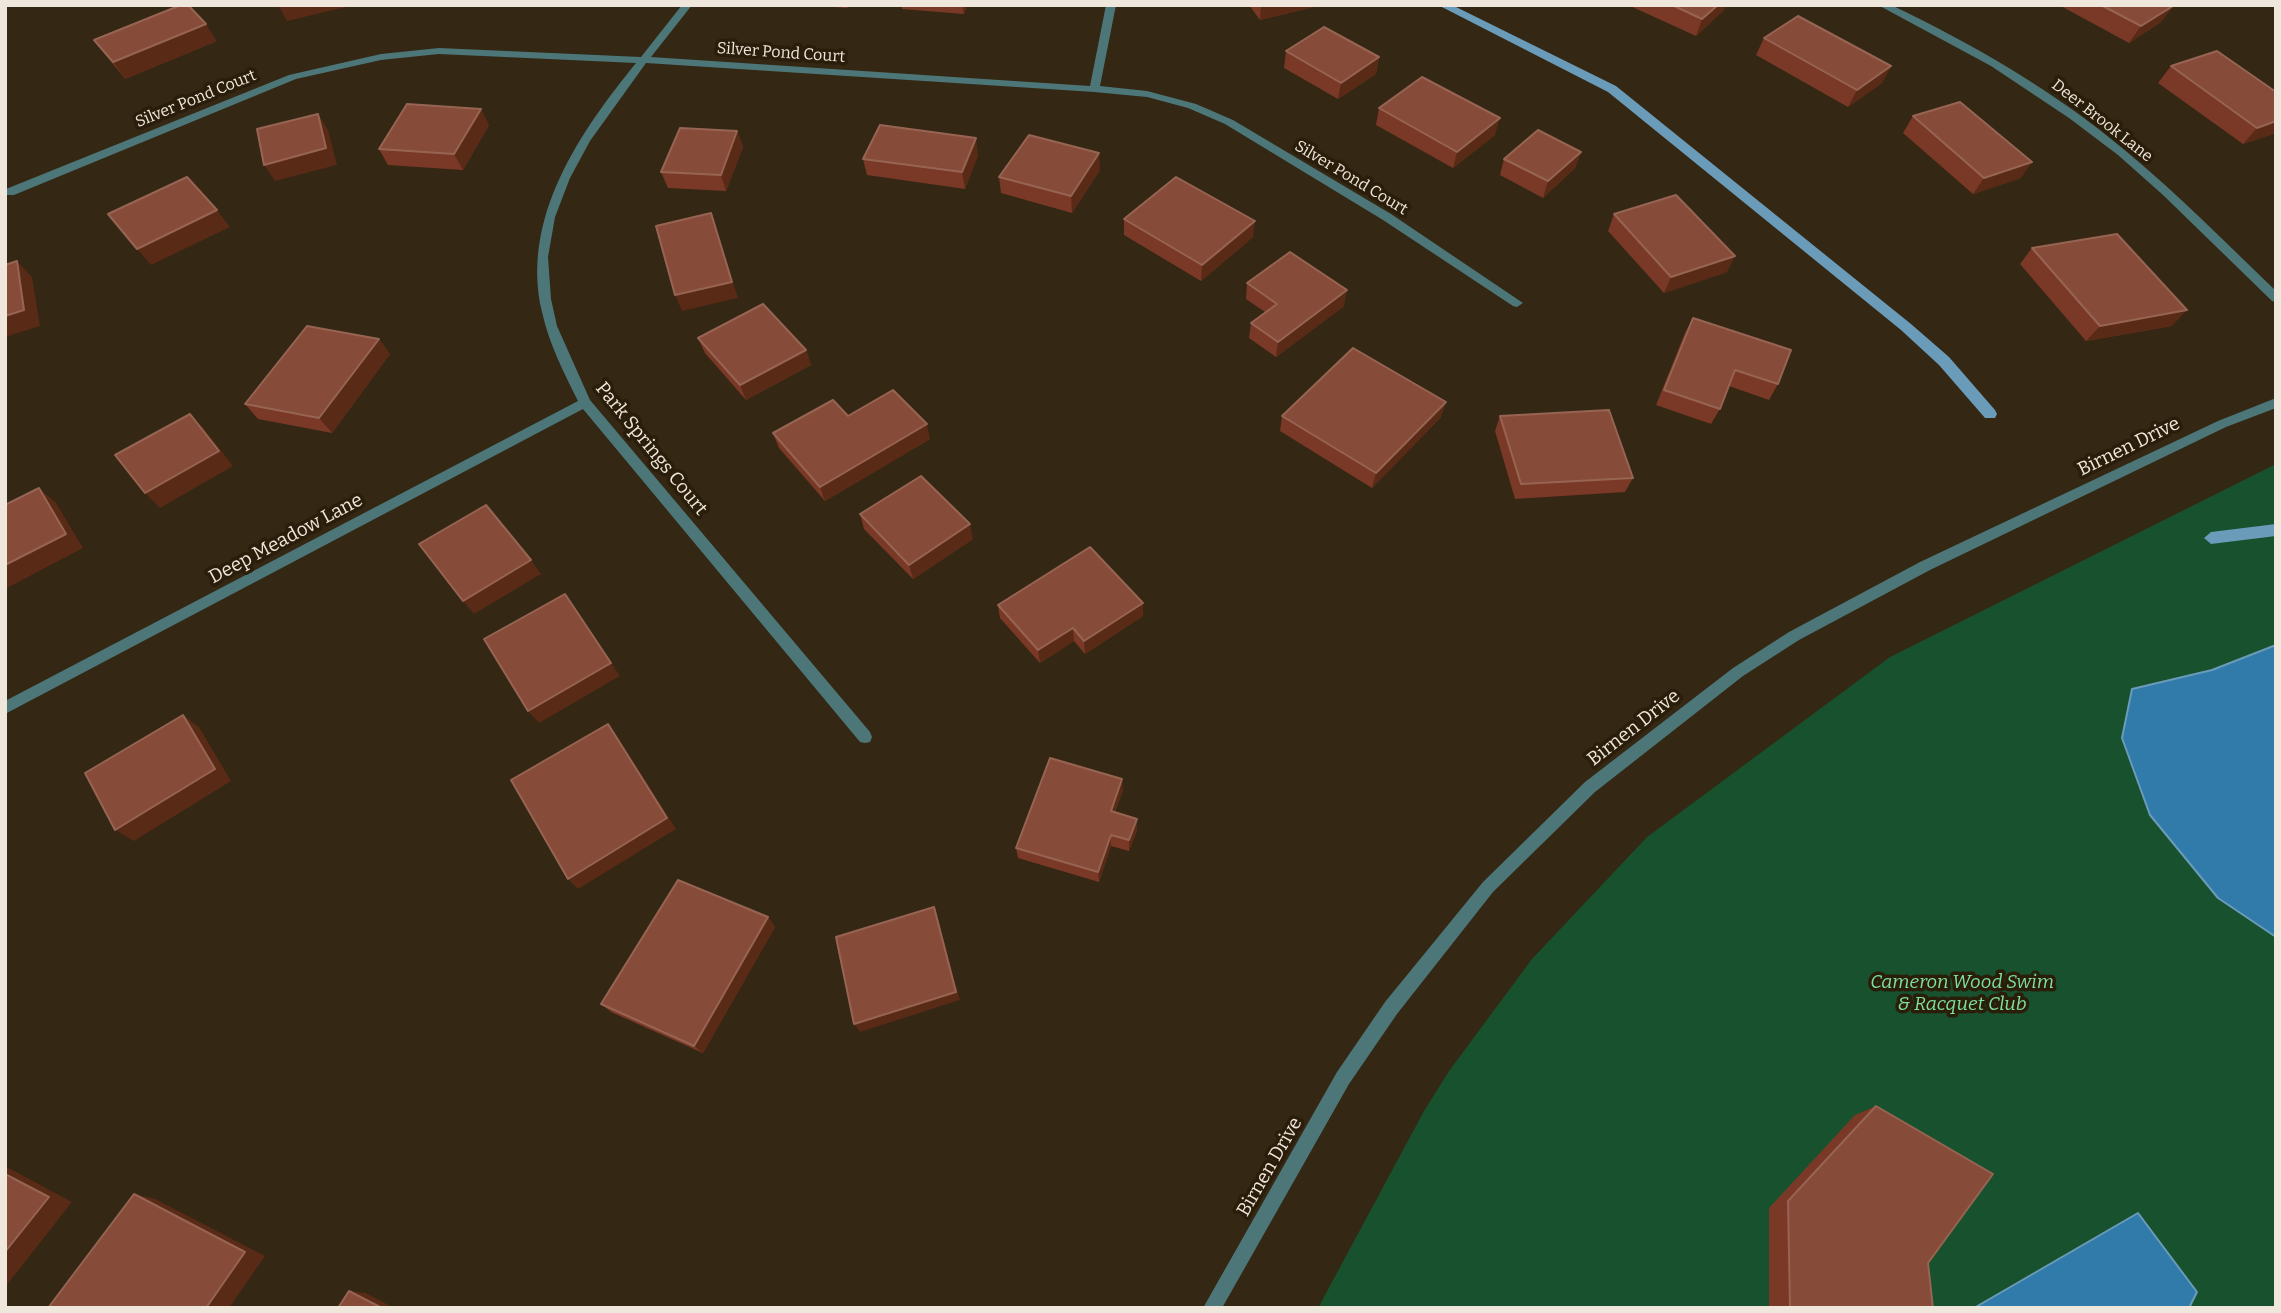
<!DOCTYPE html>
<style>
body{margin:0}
#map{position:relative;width:2281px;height:1313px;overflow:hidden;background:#342714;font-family:Bitter,serif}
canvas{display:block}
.frame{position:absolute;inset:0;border:7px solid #f0e7dc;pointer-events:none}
</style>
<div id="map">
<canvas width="2281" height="1313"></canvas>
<div class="frame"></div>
</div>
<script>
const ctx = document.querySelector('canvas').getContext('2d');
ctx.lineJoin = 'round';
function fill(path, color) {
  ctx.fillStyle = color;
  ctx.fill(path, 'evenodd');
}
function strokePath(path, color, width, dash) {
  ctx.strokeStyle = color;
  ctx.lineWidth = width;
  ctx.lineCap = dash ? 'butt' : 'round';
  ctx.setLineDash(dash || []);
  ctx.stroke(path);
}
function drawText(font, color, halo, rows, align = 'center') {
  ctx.font = font + ' Bitter,serif';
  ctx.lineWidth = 7;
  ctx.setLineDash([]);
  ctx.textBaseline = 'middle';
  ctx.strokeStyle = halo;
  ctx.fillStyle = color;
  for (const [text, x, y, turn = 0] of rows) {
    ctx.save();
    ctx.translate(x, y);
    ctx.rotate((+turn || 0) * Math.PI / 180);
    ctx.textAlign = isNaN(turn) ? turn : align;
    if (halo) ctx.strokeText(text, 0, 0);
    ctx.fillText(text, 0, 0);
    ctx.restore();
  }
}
fill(new Path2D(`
 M2276 464V1308H1318L1424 1111 1449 1071 1532 959 1647 837 1890 657Z`), '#17512e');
const water = new Path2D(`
 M2276 645V937L2218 898 2150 815 2122 738 2132 689 2212 670Z
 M2138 1213 2197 1292 2189 1308H1974Z`);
fill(water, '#307baa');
strokePath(water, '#6a9bb9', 2);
fill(new Path2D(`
 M1438 5H1452L1616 86 1911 324 1949 357 1995 410 1997 414 1995 418H1985L1939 365 1901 330 1608 92Z
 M2276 524V536L2211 544 2204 538 2211 532Z`), '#6a9bb9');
fill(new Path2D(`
 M682 5H692L651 57 1090 86 1106 5H1116L1100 86 1147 91 1196 104 1233 120 1391 214 1523 303 1517 307 1513 306 1383 220 1225 124 1188 108 1147 97 1094 92 646 63 590 141 570 178 555 217 548 257 551 299 557 326 590 400 870 732 872 737 870 742 865 743 860 742 583 409 5 714V701L578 401C564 373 549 344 542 312 520 218 580 132 636 63L439 54 381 60 296 79 14 195H6V189L289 75 381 54 439 48 641 57Z
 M1878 5H1891C1975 45 2056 92 2127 152 2179 195 2227 244 2276 291V302L2272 301 2163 195 2118 155 2069 118 1991 66Z
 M2276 398V408L2226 427 1930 570 1799 640 1743 676 1595 792 1493 892 1397 1014 1349 1084 1222 1308H1203L1337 1072 1385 1002 1483 882 1585 782 1733 668 1789 632 1920 562 2218 421Z`), '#4c7678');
fill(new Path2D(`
 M813 5H849L847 8Z
 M902 5H967L964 14 902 9Z
 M1249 5H1322L1260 20Z
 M1628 5H1726L1723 11 1696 36Z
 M2059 5H2172L2173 6 2161 22 2129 43Z
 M1764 38 1891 66 1882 83 1848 107 1756 55Z
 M94 40 217 41 125 79Z
 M1286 51 1379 57 1376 74 1338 99 1284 68Z
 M2171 66 2276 133 2243 144 2158 83Z
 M1379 108 1495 135 1453 168 1376 125Z
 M1913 116 2021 178 1973 194 1903 133Z
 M489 125 463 170 388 165 379 149Z
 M737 131 743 147 726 191 668 188 661 172Z
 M1581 152 1575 168 1543 198 1500 175 1504 159Z
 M978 155 965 189 867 175 863 159Z
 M1100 170 1072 213 1001 193 999 177Z
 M1614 214 1727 272 1664 293 1608 231Z
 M1124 219 1253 237 1201 281 1124 235Z
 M2032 248 2172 326 2086 341 2020 264Z
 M1247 283 1344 306 1276 357 1249 338 1251 323 1265 312 1246 299Z
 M1693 318 1778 384 1769 400 1729 386 1720 409 1711 424 1656 405 1685 333Z
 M698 338 806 350 811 365 746 400 705 353Z
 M379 339 390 354 332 433 258 419 245 404Z
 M848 416 930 439 825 501 779 448 773 433Z
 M1282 416 1441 417 1372 488 1280 431Z
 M1500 416 1633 478 1625 492 1515 499 1495 431Z
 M860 514 973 539 913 579 864 529Z
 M998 605 1143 616 1085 654 1074 641 1040 663 1000 618Z
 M1123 790 1115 812 1137 830 1129 851 1111 846 1099 882 1018 858 1016 848Z
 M768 917 775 927 703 1053 611 1012 601 1004Z
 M1876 1106 1928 1263 1933 1308H1769V1208L1855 1115Z`), '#7a3926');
fill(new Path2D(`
 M278 5H355L287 21Z
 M962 5H967L964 14Z
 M1261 5H1322L1260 20Z
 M1718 5H1726L1723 11 1696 36 1702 19Z
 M2173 6 2161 22 2129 43 2141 26Z
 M206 24 217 41 125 79 113 62Z
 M1379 57 1376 74 1338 99 1341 83Z
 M1891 66 1882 83 1848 107 1857 90Z
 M481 109 489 125 463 170 454 154Z
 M318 114 328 130 337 165 275 181 264 165Z
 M1500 118 1495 135 1453 168 1457 152Z
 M2276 121V133L2243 144 2257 128Z
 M737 131 743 147 726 191 721 175Z
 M976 138 978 155 965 189 962 172Z
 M1581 152 1575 168 1543 198 1548 181Z
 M1099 153 1100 170 1072 213 1071 196Z
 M2032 162 2021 178 1973 194 1984 178Z
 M217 210 230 227 151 265 137 249Z
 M711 213 738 298 682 311 675 295Z
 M1255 221 1253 237 1201 281 1202 265Z
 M1735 256 1727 272 1664 293 1671 277Z
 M17 261 32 277 40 326 5 337V316Z
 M1347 290 1344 306 1276 357 1278 342Z
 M2187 310 2172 326 2086 341 2100 326Z
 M379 339 390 354 332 433 319 418Z
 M806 350 811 365 746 400 740 385Z
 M1446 402 1441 417 1372 488 1376 473Z
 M190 414 204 429 233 466 160 508 145 493Z
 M927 424 930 439 825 501 820 487Z
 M39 488 56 503 83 548 5 589V565Z
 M970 524 973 539 913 579 909 565Z
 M531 560 541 574 474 614 463 601Z
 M565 594 620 676 539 723 528 711Z
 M1143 603V616L1085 654 1084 641Z
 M1073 628 1074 641 1040 663 1038 650Z
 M183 715 199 727 231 781 134 841 115 830Z
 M608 724 617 736 676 829 578 889 568 879Z
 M1122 779 1123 790 1111 822V811Z
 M1137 819V830L1129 851V840Z
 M1111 835V846L1099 882 1098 872Z
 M934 907 937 917 960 1000 860 1032 854 1024Z
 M768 917 775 927 703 1053 694 1046Z
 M5 1166 72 1202 6 1286H5Z
 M134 1194 155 1199 265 1256 229 1308H206Z
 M349 1291 366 1293 394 1308H382Z`), '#592a16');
const building = new Path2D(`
 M181 5H188L206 24 113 62 94 40Z
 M1672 5H1718L1702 19Z
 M2101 5H2172L2173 6 2141 26Z
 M1798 16 1891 66 1857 90 1764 38Z
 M1324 27 1379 57 1341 83 1286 51Z
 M2217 51 2276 92V121L2257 128 2171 66Z
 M1422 77 1500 118 1457 152 1379 108Z
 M1960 102 2032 162 1984 178 1913 116Z
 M407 104 481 109 454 154 379 149Z
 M318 114 326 148 264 165 257 129Z
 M880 125 976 138 962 172 863 159Z
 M680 128 737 131 721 175 661 172Z
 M1538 130 1581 152 1548 181 1504 159Z
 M1029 135 1099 153 1071 196 999 177Z
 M187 177 217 210 137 249 108 214Z
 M1176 177 1255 221 1202 265 1124 219Z
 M1676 195 1735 256 1671 277 1614 214Z
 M711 213 732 282 675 295 656 226Z
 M2117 234 2187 310 2100 326 2032 248Z
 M1290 252 1347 290 1278 342 1251 323 1277 304 1247 283Z
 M17 261 24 310 5 316V265Z
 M763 304 806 350 740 385 698 338Z
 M1693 318 1791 350 1778 384 1735 370 1720 409 1664 390Z
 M307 326 379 339 319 418 245 404Z
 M1353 348 1446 402 1376 473 1282 416Z
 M893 390 927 424 820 487 773 433 833 400 848 416Z
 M1609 410 1633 478 1521 484 1500 416Z
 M190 414 219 451 145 493 115 455Z
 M921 476 970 524 909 565 860 514Z
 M39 488 66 534 5 565V505Z
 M486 505 531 560 463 601 419 544Z
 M1090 547 1143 603 1084 641 1073 628 1038 650 998 605Z
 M565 594 611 663 528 711 484 639Z
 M183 715 215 769 115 830 85 773Z
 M608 724 667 818 568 879 511 780Z
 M1050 758 1122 779 1111 811 1137 819 1129 840 1111 835 1098 872 1016 848Z
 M678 880 768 917 694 1046 601 1004Z
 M934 907 956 992 854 1024 836 937Z
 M1876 1106 1993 1174 1928 1263 1933 1308H1790L1788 1201Z
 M5 1174 49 1197 5 1252Z
 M134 1194 245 1252 206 1308H48Z
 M349 1291 382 1308H338Z`);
fill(building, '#874c39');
strokePath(building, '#976453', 2);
drawText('16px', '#f0e7dc', '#2a1d0a', [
 ["Silver Pond Court",781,53,4],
 ["Silver Pond Court",196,99,-22],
 ["Deer Brook Lane",2102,121,38],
 ["Silver Pond Court",1351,178,31]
]);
drawText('19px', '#f0e7dc', '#2a1d0a', [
 ["Birnen Drive",2129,447,-26],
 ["Park Springs Court",651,449,51],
 ["Deep Meadow Lane",286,539,-28],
 ["Birnen Drive",1634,728,-38],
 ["Birnen Drive",1270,1167,-60]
]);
drawText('italic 19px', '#7de09d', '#2a1d0a', [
 ["Cameron Wood Swim",1962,983],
 ["& Racquet Club",1962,1005]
]);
</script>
